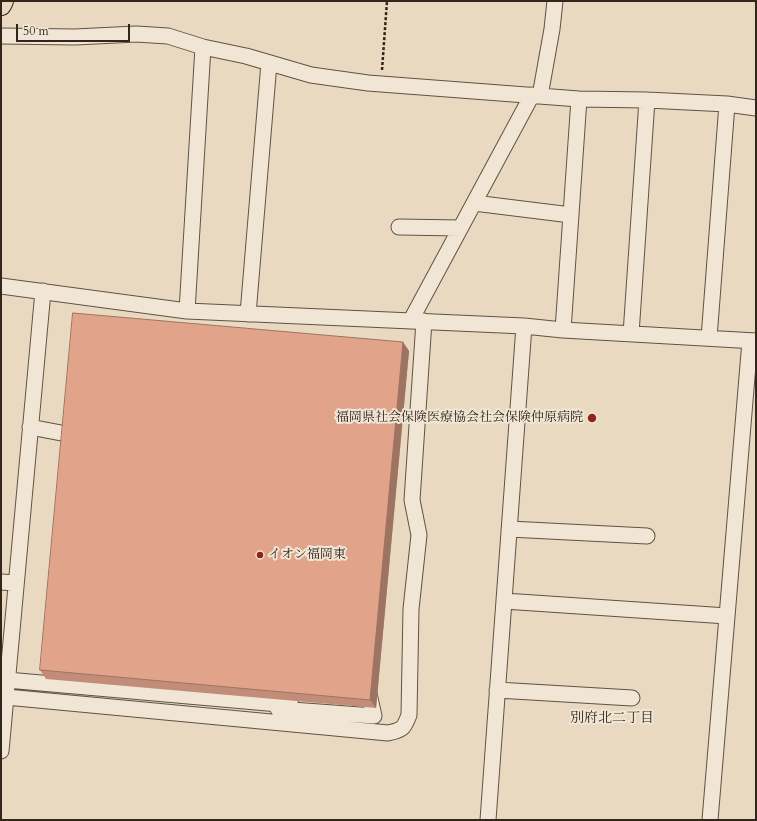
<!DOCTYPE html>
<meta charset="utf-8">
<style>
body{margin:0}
#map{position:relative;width:757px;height:821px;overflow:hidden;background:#e9d9c0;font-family:Cardo,serif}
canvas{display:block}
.frame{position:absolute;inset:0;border:2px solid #33251a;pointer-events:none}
.scale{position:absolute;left:16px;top:24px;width:114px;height:18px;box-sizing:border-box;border:2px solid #33251a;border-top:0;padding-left:5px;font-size:12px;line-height:14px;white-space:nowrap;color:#33251a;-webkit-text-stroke:3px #f1e6d6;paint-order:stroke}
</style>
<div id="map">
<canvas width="757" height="821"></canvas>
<div class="frame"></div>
<div class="scale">50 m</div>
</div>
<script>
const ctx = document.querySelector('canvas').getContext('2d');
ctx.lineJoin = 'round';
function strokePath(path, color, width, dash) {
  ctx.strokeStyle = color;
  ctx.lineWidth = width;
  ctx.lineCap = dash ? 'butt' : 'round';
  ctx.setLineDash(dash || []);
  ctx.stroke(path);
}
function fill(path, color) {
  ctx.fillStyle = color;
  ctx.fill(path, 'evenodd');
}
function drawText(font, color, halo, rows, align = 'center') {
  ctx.font = font + ' Cardo,"Noto Serif JP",serif';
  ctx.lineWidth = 4;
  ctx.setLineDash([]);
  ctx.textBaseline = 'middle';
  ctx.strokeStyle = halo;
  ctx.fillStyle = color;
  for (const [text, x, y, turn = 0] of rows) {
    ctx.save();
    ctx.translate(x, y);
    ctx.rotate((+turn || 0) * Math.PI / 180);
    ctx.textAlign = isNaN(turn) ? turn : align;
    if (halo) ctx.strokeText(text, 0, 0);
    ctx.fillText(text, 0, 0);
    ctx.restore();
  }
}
const minor = new Path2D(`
 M1 36 75 37 136 34 168 36 203 47 246 56 311 75 368 83 579 99 647 100 727 104 756 108
 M540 96 552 29 555 1
 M474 203 571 215
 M399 227 460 228
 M1 286 187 311 524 326 563 330 756 341
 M187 311 203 47
 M248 314 269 63
 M411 320 532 95
 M563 330 579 99
 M631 334 647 100
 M709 338 727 104
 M30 427 82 437
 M509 529 647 536
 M1 582 16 583
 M504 601 727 616
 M7 680 290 705 292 681
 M497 690 632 698
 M6 697 388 733C403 730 404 728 409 715L411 609 419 535 412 500 424 321
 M278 709 374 716 368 689
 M1 751 43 291
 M488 820 524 326
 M710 820 750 341`);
const major = new Path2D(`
 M1 5 3 1`);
strokePath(minor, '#605244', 17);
strokePath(major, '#33251a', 22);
strokePath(new Path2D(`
 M382 70 387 1`), '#33251a', 2.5, [3, 2]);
strokePath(minor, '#f1e6d6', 15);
strokePath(major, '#e9d9c0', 20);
fill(new Path2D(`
 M403 342 409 351 376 708 46 679 40 670Z`), '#c28d78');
fill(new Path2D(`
 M403 342 409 351 376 708 370 700Z`), '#9e7361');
const building = new Path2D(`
 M73 313 403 342 370 700 40 670Z`);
fill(building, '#e1a48b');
strokePath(building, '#9e7361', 1);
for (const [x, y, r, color] of [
 [592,418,5,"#8f2418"],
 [260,555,4,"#8f2418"]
]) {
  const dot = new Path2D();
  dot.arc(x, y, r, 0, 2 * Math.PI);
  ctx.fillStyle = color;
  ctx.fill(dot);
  strokePath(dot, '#f1e6d6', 1.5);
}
drawText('13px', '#33251a', '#f1e6d6', [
 ["福岡県社会保険医療協会社会保険仲原病院",583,418],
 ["イオン福岡東",268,555,"left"]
], 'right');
drawText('14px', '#33251a', '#f1e6d6', [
 ["別府北二丁目",612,719]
]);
</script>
